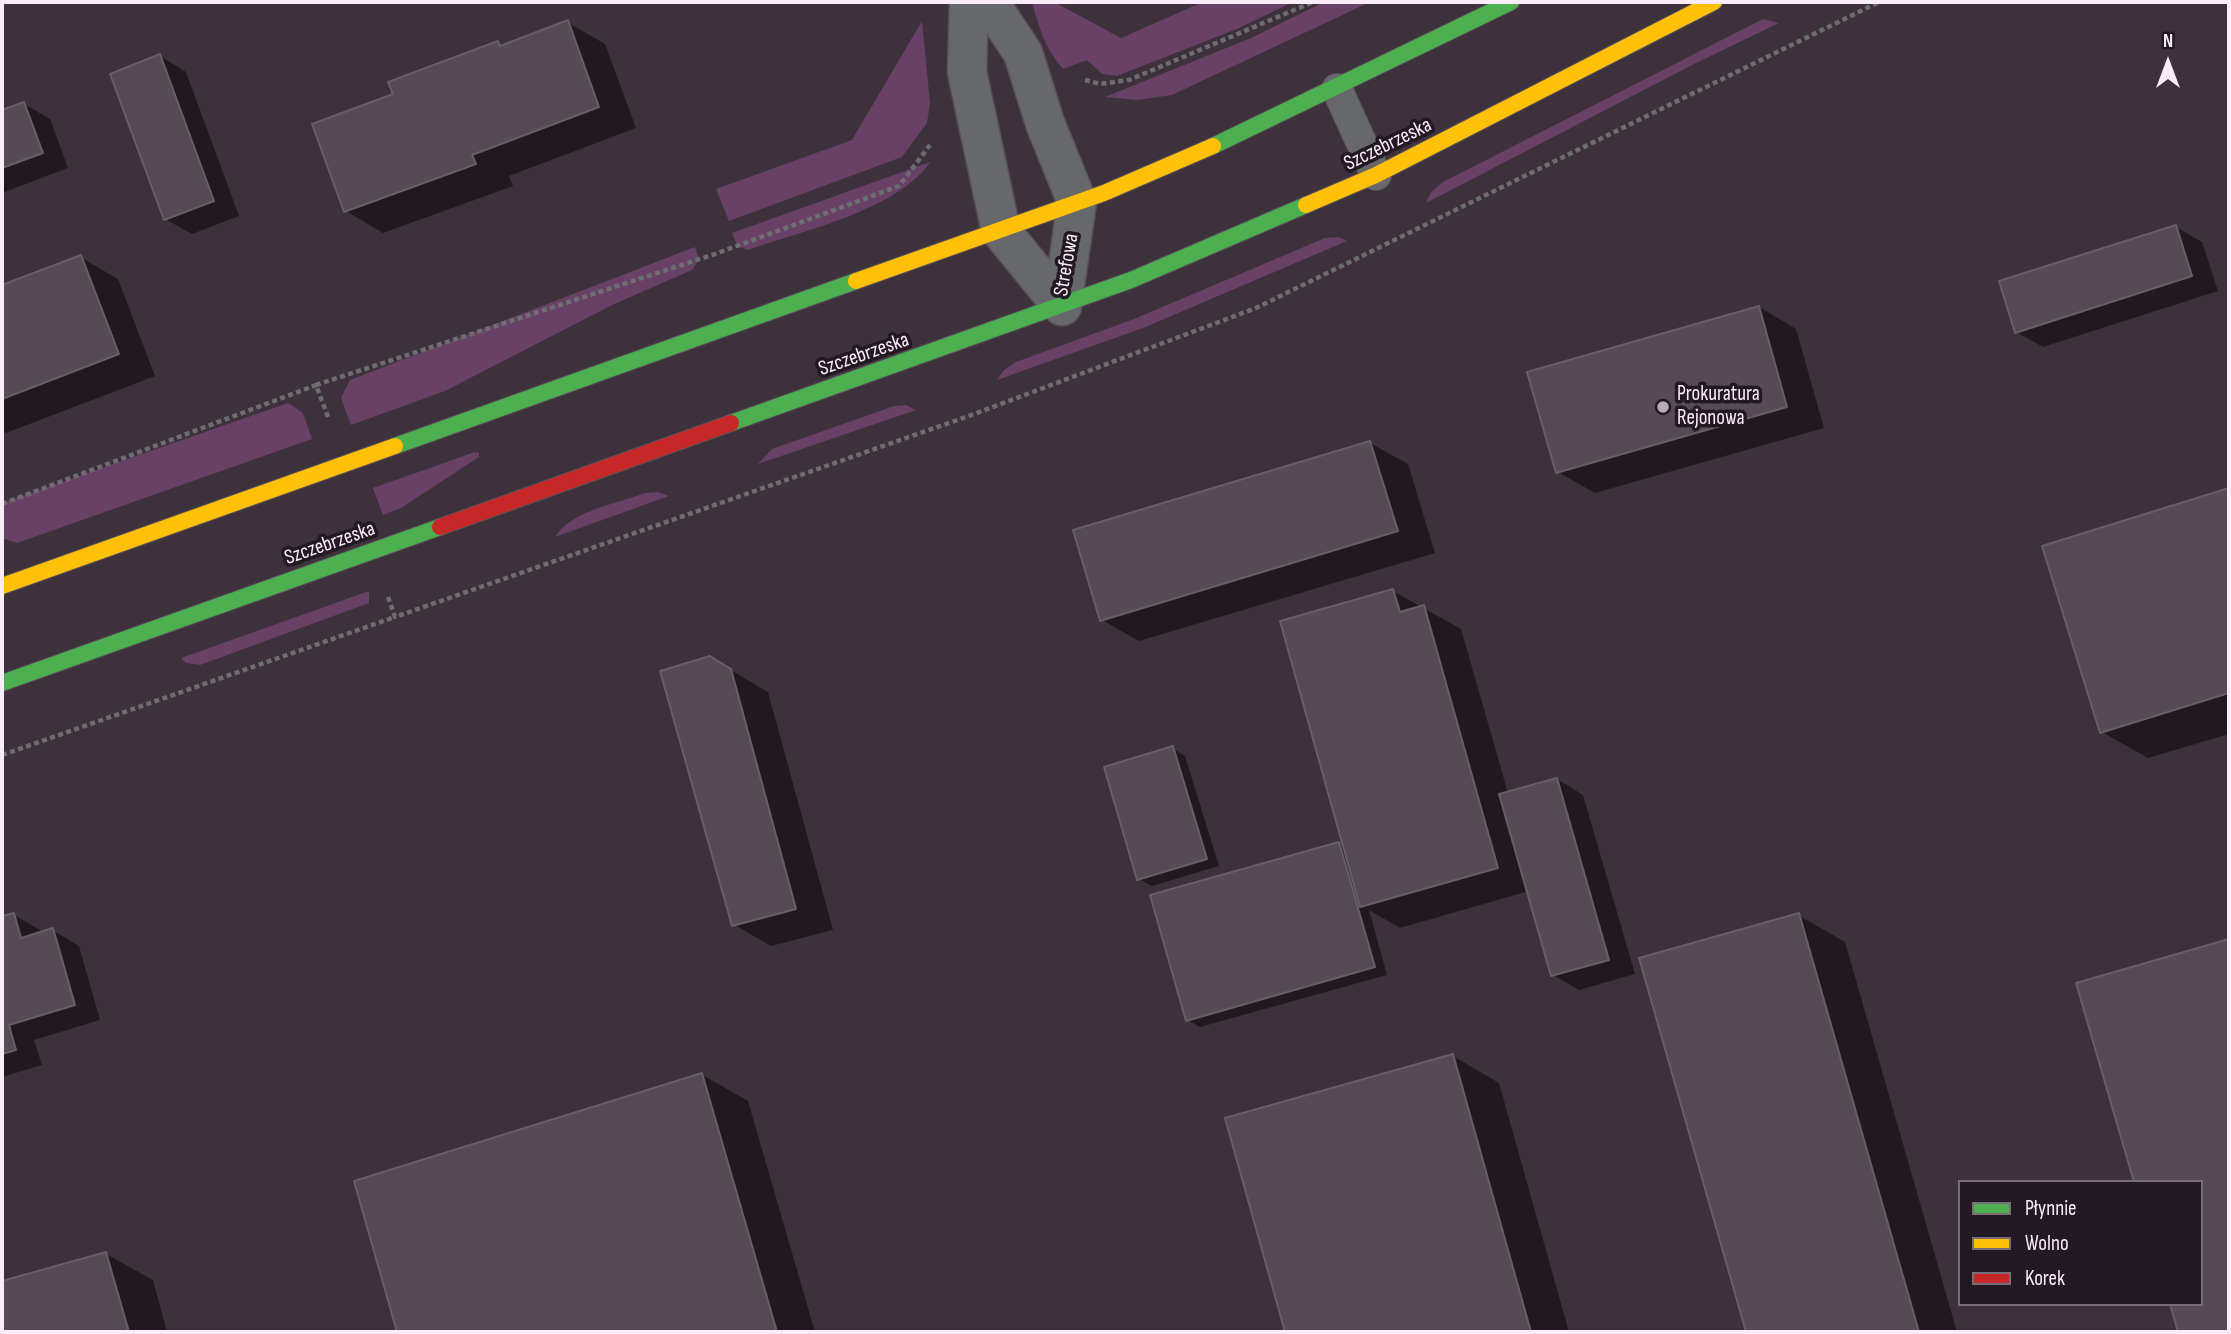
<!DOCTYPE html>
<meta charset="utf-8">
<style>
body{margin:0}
#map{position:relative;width:2231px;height:1334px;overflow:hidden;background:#3d313c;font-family:"Sofia Sans Condensed",sans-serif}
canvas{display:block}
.frame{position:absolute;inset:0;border:4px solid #faecf8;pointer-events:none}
.legend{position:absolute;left:1958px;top:1180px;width:245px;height:126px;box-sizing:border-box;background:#231922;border:2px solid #796d78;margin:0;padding:9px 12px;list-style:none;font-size:21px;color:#faecf8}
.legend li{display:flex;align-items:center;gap:14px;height:35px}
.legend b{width:35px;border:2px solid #796d78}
.north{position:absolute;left:2133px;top:28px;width:70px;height:70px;-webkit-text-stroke:5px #231922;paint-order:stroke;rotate:0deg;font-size:19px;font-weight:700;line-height:28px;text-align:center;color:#faecf8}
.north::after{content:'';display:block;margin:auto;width:24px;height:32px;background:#faecf8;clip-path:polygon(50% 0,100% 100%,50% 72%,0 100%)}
</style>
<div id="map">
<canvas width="2231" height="1334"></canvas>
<div class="frame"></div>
<ul class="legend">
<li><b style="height:9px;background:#4caf50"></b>Płynnie</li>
<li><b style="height:9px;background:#ffc107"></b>Wolno</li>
<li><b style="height:9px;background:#c62828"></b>Korek</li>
</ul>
<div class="north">N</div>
</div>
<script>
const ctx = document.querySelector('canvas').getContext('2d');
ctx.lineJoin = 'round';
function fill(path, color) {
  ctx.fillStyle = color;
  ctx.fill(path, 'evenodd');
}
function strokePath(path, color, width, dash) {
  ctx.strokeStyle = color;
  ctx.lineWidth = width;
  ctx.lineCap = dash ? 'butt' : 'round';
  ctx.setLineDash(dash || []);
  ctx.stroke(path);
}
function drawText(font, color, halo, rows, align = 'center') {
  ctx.font = font + ' "Sofia Sans Condensed",sans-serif';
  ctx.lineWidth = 7;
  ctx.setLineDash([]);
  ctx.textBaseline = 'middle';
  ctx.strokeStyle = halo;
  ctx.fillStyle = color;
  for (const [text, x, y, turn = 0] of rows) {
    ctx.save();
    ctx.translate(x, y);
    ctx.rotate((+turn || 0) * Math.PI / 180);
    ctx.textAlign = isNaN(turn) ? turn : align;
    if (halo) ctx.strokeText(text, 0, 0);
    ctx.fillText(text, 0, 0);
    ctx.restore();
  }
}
fill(new Path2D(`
 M1032 2H1054L1121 38 1203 2H1293L1239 28 1117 76 1102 74 1087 60 1063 69C1045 48 1039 28 1032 2Z
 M1324 2H1370L1172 95 1137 100 1105 97 1251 38Z
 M1763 19 1779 23 1694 64 1426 203 1431 192 1443 182Z
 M922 21 930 103 927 123 902 157 729 221 716 189 852 140Z
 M930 162C898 210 802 231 748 250L737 245 732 233Z
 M1338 237 1347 241 1143 328 997 380 1004 370 1016 362 1134 319 1325 238Z
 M695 247 699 259 692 270 612 305 445 391 351 425 341 398 350 380Z
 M288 403 303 413 312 439 17 543 2 538V503Z
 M906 405 916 410 758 464 772 449 894 406Z
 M475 452 479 453V457L401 508 383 515 373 488Z
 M658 492 669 496 555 537C572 510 616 504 645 493Z
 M369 591V603L200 665 186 663 181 658Z`), '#694166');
fill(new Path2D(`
 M567 22 605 44 636 128 509 176 513 186 383 233 346 211 395 95 498 43 504 46Z
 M160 56 186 72 239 216 192 234 165 219Z
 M24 104 50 119 68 168 2 193V112Z
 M2176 227 2202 242 2218 291 2043 347 2016 332Z
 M80 257 118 279 155 376 6 433 2 431V287Z
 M1759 307 1796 329 1824 428 1595 493 1558 472Z
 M1370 443 1408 464 1435 553 1139 641 1102 620Z
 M2229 490V734L2148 758 2102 732 2044 547Z
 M1393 591 1461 629 1508 793 1557 779 1583 795 1635 974 1579 990 1553 975 1529 891 1400 928 1369 910 1387 975 1200 1027 1187 1020 1339 844 1345 847Z
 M710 658 768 692 833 930 771 946 733 924Z
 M1172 748 1185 756 1219 866 1152 886 1139 879Z
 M14 915 40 930 41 934 52 930 79 946 100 1020 34 1040 42 1065 2 1077V918Z
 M1798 915 1845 942 1957 1332H1748L1641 959Z
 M2229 941V1332H2180L2172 1304H2201V1182L2078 984Z
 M1453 1056 1499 1083 1569 1332H1287L1227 1119Z
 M701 1074 748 1101 815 1332H399L356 1182Z
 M106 1254 153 1280 167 1332H2V1282Z`), '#0007');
const building = new Path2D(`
 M568 20 599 107 472 155 476 164 344 212 312 124 393 94 388 82 498 41 500 46Z
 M160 54 214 201 164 220 110 74Z
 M24 102 43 153 2 168V110Z
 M2176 225 2192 276 2015 333 1999 281Z
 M81 255 119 354 2 399V285Z
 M1759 306 1787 407 1556 473 1527 372Z
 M1370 441 1398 531 1100 621 1073 530Z
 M2229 488V693L2100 733 2042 546Z
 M1393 589 1400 612 1424 605 1498 868 1360 907 1280 621Z
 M710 656 731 669 796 909 732 926 660 671Z
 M1173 746 1207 859 1137 880 1104 767Z
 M1557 778 1609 960 1551 976 1499 794Z
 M1339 842 1375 967 1186 1021 1150 895Z
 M14 913 21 938 53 928 75 1005 9 1025 16 1050 2 1054V916Z
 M1799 913 1919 1332H1746L1639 958Z
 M2229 939V1332H2178L2170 1304H2201V1182H2134L2076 983Z
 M1453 1054 1531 1332H1285L1225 1118Z
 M702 1073 777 1332H397L354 1181Z
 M106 1252 129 1332H2V1281Z`);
fill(building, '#564b55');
strokePath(building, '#685e67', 2);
const lane = new Path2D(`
 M1337 89 1376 175`);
const street = new Path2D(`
 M969 2 967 72 1001 231 1062 306
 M989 2 1023 53 1045 123 1077 202 1062 306`);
const fast = new Path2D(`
 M1213 146 1511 2
 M731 423 1131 280 1306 205
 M395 446 856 281
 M2 683 440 527`);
const slow = new Path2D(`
 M1306 205 1376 175 1714 2
 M856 281 1104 193 1213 146
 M2 586 395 446`);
const jam = new Path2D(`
 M440 527 731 423`);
strokePath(lane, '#5a5059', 32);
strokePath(street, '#5a5059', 41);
strokePath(fast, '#5a5059', 18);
strokePath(slow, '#5a5059', 18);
strokePath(jam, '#5a5059', 18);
strokePath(new Path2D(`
 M1085 80 1100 84 1129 80 1313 2
 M328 417 316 385 718 253 899 186 930 145
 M2 504 316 385
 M388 597 395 617 966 417 1256 308 1879 2
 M2 755 395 617`), '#6e6d72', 4.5, [5, 3.5]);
strokePath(lane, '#67686b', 30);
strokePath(street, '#67686b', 38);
strokePath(fast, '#4caf50', 16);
strokePath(slow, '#ffc107', 16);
strokePath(jam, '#c62828', 16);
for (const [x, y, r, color] of [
 [1663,407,7,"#b8abb6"]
]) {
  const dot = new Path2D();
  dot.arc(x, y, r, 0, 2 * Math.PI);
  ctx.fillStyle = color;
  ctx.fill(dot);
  strokePath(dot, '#231922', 2.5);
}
drawText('21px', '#faecf8', '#231922', [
 ["Szczebrzeska",1388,145,-26],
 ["Strefowa",1067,265,-80],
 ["Szczebrzeska",864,355,-19],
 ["Szczebrzeska",330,544,-19]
]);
drawText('21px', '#faecf8', '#231922', [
 ["Prokuratura",1677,395],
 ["Rejonowa",1677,419]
], 'left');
</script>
